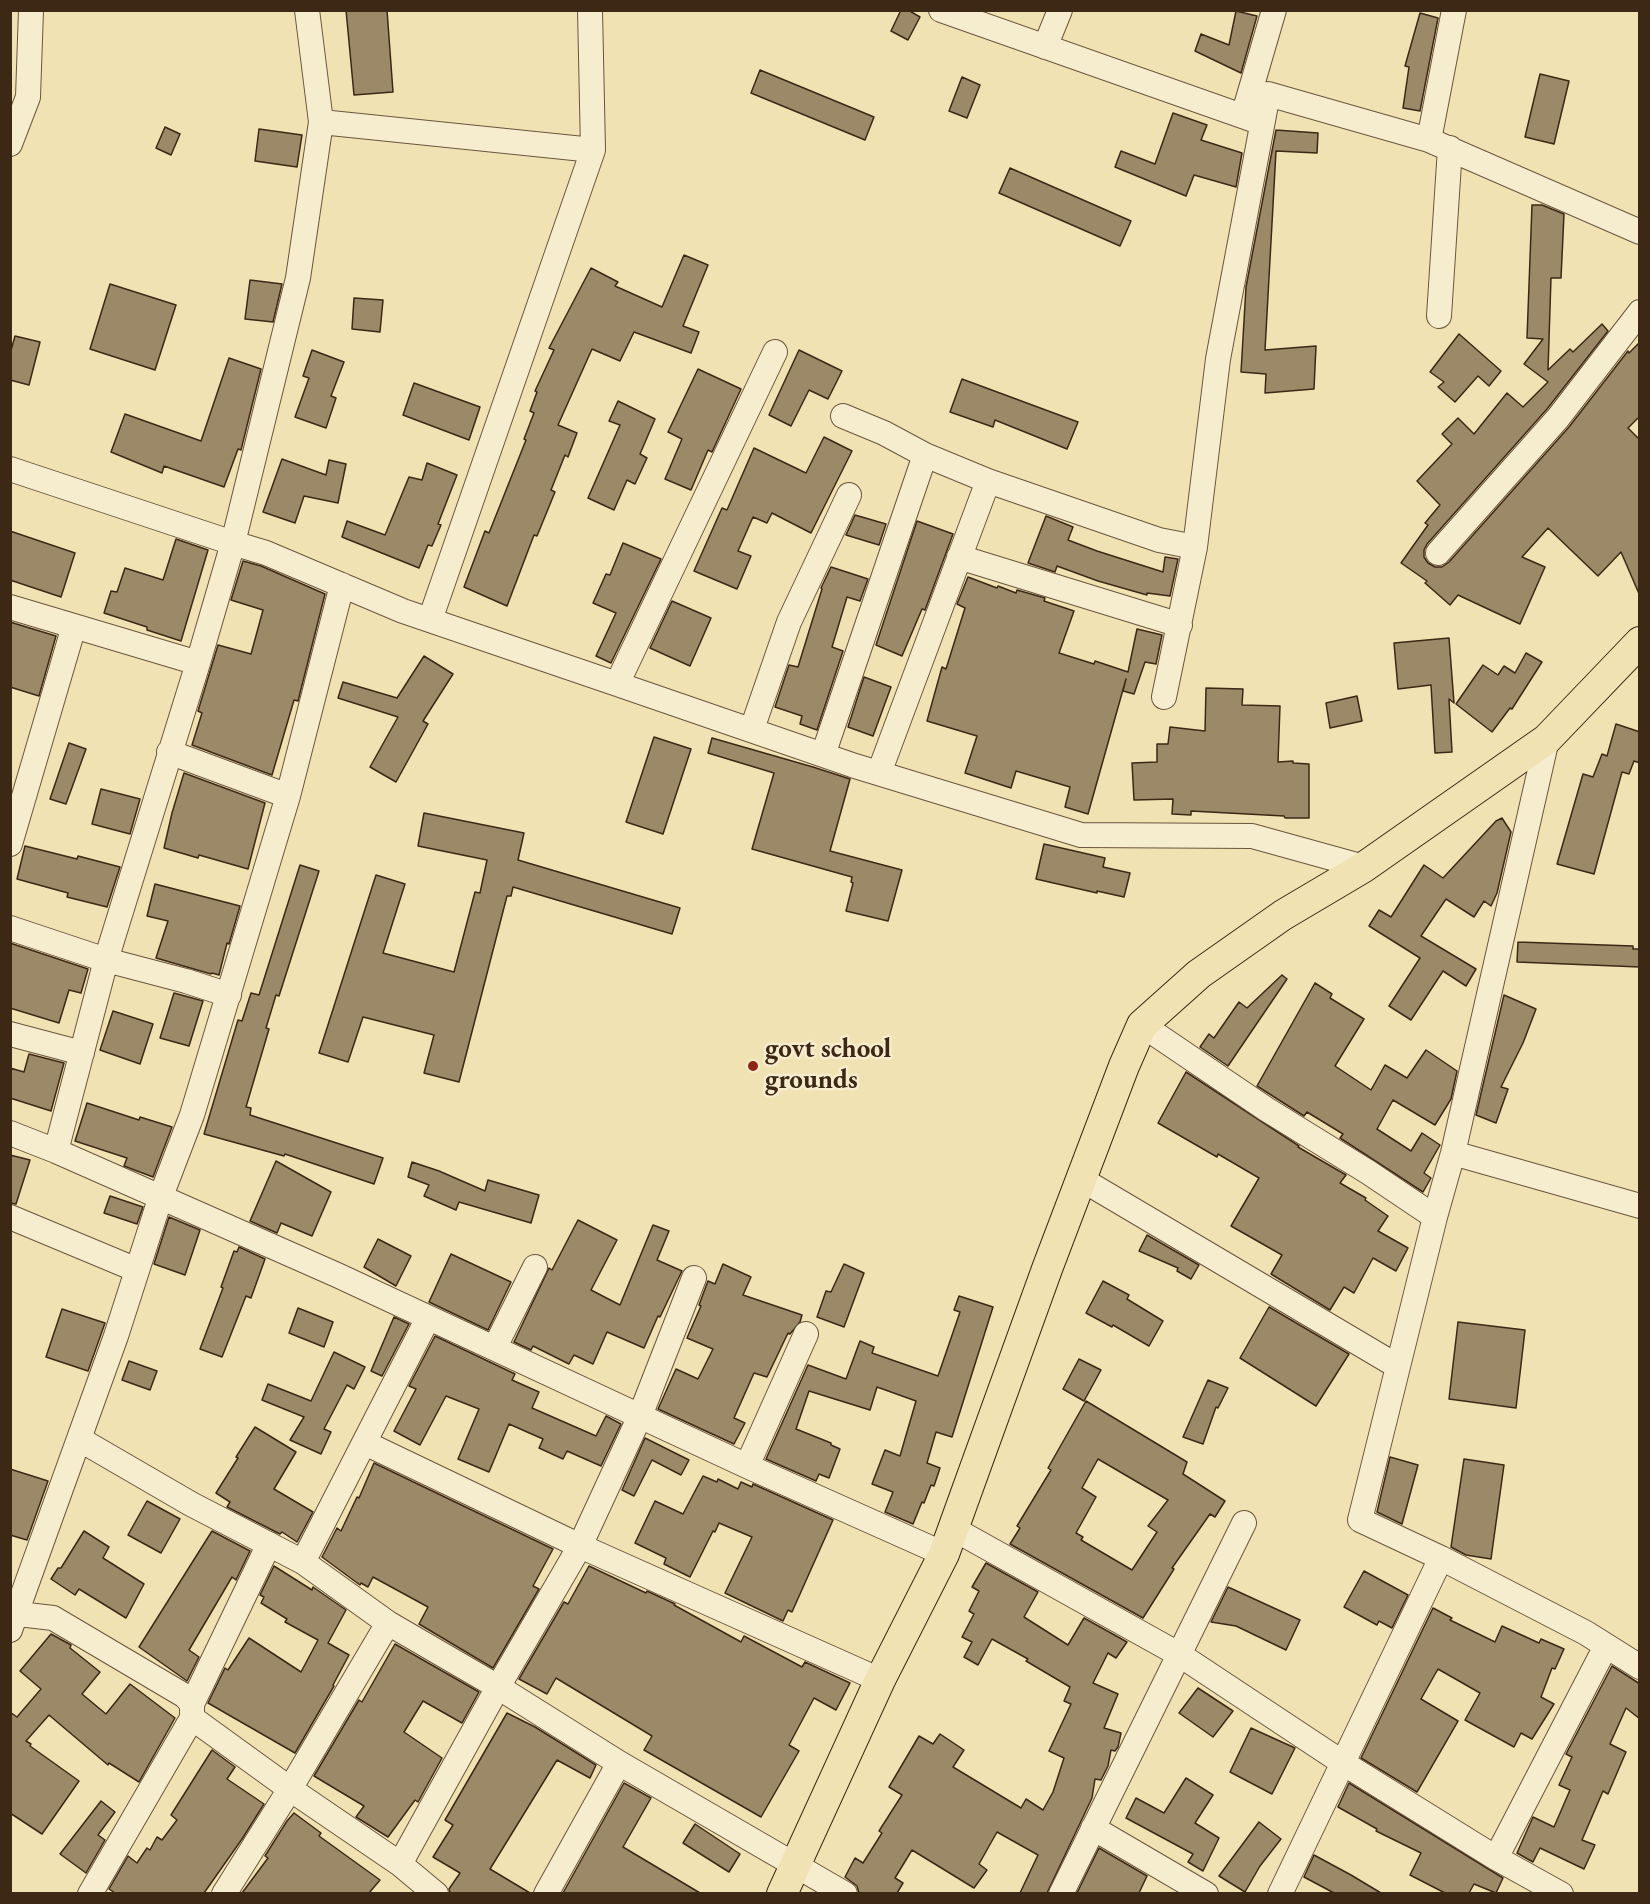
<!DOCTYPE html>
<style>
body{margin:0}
#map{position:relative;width:1650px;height:1904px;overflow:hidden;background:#f1e2b3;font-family:"EB Garamond",serif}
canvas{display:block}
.frame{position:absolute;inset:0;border:12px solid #3d2816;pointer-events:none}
</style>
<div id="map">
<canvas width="1650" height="1904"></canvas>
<div class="frame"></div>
</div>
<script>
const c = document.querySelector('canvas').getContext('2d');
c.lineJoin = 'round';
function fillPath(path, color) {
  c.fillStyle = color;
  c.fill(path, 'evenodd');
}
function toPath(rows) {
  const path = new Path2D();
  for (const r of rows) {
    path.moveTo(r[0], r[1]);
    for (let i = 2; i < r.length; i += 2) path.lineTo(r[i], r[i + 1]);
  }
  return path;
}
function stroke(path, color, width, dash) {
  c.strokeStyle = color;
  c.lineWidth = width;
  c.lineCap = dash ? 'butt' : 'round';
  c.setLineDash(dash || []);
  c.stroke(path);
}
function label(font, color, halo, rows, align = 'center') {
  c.font = font + ' "EB Garamond",serif';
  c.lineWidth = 5;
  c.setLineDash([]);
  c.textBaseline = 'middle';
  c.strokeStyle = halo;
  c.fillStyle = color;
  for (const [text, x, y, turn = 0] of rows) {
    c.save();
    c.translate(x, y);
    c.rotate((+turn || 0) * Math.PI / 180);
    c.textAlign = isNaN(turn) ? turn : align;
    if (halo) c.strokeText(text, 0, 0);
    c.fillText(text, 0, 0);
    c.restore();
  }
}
const building = toPath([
 [346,10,387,10,393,92,354,95,346,10],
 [901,10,908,10,920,17,908,40,891,31,901,10],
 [1236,11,1257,16,1241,73,1195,51,1201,34,1229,45,1236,11],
 [1420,13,1438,18,1420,111,1403,108,1409,67,1405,66,1420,13],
 [760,70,874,117,865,140,751,93,760,70],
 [1540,74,1569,81,1554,144,1525,137,1540,74],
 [962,77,980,85,967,118,949,111,962,77],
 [1173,113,1207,125,1201,140,1242,153,1236,187,1194,175,1186,196,1115,167,1121,151,1155,164,1173,113],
 [165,127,180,134,171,155,156,148,165,127],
 [259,129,302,135,297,167,255,161,259,129],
 [1276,130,1318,133,1317,153,1276,151,1265,350,1316,346,1314,389,1265,393,1266,374,1241,372,1246,287,1276,130],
 [1010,168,1131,221,1120,246,999,193,1010,168],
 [1532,205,1542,205,1564,214,1561,278,1551,278,1548,370,1570,349,1573,352,1602,324,1608,331,1547,409,1427,544,1424,550,1424,557,1428,563,1435,567,1442,567,1449,562,1569,427,1628,351,1629,353,1640,342,1640,416,1628,428,1640,440,1640,596,1621,552,1598,576,1548,528,1522,557,1545,567,1520,624,1458,595,1450,605,1425,583,1427,581,1401,563,1428,525,1425,523,1440,505,1417,481,1452,444,1442,434,1458,418,1474,434,1507,393,1523,407,1548,382,1524,364,1543,339,1527,338,1532,205],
 [684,255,708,265,683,326,699,332,691,353,634,332,620,361,592,349,558,425,577,433,568,457,565,455,551,490,555,492,537,536,534,535,507,606,464,587,485,531,489,533,526,440,524,439,534,413,530,411,537,392,535,391,554,350,549,348,591,268,618,282,615,286,662,307,684,255],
 [250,280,282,284,273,322,245,319,250,280],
 [110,284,176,305,155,370,90,349,110,284],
 [354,298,383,300,380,332,352,329,354,298],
 [1459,334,1501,371,1489,386,1478,376,1455,402,1438,387,1444,382,1430,372,1459,334],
 [15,336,40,342,29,385,10,380,10,354,15,336],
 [312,350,344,362,331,396,336,398,326,428,295,417,309,378,303,376,312,350],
 [799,350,842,371,828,399,809,390,791,426,769,415,799,350],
 [229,358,261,369,241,450,238,449,224,487,164,466,162,473,111,452,125,414,201,441,229,358],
 [698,369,741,389,712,452,708,450,691,490,665,479,682,439,668,432,698,369],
 [962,379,1078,422,1067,449,995,420,993,427,950,412,962,379],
 [414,383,480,407,469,440,403,415,414,383],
 [618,401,655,419,640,454,647,458,635,484,627,480,614,510,588,498,620,425,609,421,618,401],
 [824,437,852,451,811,533,772,513,767,523,753,517,738,551,751,556,737,589,694,571,722,508,727,510,754,448,806,473,824,437],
 [282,459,326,475,329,460,346,464,338,503,304,496,295,523,263,512,282,459],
 [427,463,457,475,438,524,441,525,432,546,428,545,419,568,342,537,347,521,385,535,409,477,422,480,427,463],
 [855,515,886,524,879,545,846,535,855,515],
 [1046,516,1073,527,1068,540,1097,551,1163,572,1165,557,1178,559,1170,596,1147,593,1147,595,1098,581,1057,566,1055,572,1028,563,1046,516],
 [917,521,953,534,925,610,922,609,902,656,876,645,917,521],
 [10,531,75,553,61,597,10,580,10,531],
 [176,539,208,550,181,641,147,630,147,627,104,613,111,591,117,592,125,568,163,580,176,539],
 [623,543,661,559,611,663,596,656,616,613,593,603,606,574,610,575,623,543],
 [243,561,261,566,325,594,298,701,294,700,272,775,192,745,202,713,198,711,218,645,251,654,263,610,231,600,243,561],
 [831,567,868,579,860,601,847,597,832,647,843,651,817,730,800,724,802,716,775,707,789,665,798,667,822,589,821,588,831,567],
 [968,577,997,588,998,586,1016,593,1017,590,1045,598,1044,601,1074,611,1059,653,1094,664,1095,661,1128,672,1137,629,1162,635,1156,664,1145,662,1134,694,1123,691,1126,679,1088,814,1065,807,1070,787,1016,771,1011,788,965,773,977,736,927,721,942,667,946,669,965,608,957,604,968,577],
 [672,601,711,618,690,666,650,648,672,601],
 [10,622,56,636,39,696,10,687,10,622],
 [1449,638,1454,703,1449,699,1452,752,1435,753,1431,685,1398,689,1394,643,1449,638],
 [1526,653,1542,662,1512,709,1510,708,1492,732,1456,704,1483,665,1498,675,1504,666,1515,673,1526,653],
 [424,656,453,674,423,721,428,724,396,782,370,767,398,717,338,698,343,682,397,698,424,656],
 [864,677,891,687,873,736,848,727,864,677],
 [1206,688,1243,689,1242,705,1280,706,1278,762,1293,761,1293,763,1309,764,1309,818,1285,818,1284,816,1191,811,1191,815,1172,814,1173,799,1134,800,1132,763,1157,762,1157,744,1168,744,1170,727,1205,731,1206,688],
 [1357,696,1362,721,1330,728,1326,703,1357,696],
 [1616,724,1640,732,1640,763,1634,761,1629,774,1622,772,1594,874,1557,864,1583,774,1593,777,1602,754,1607,756,1616,724],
 [654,737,691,749,663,834,626,822,654,737],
 [712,738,813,767,850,779,830,851,902,870,888,921,846,911,853,883,851,882,852,877,752,849,774,773,708,753,712,738],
 [69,743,86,749,66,804,50,799,69,743],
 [184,773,265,803,248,869,199,855,198,858,164,848,172,813,184,773],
 [101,789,140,799,130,834,92,824,101,789],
 [424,813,524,833,518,860,680,908,672,934,513,887,511,896,507,896,459,1082,424,1073,434,1035,363,1017,348,1062,319,1053,376,875,405,884,383,953,454,972,475,892,480,893,487,860,418,846,424,813],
 [1502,818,1511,832,1497,893,1491,906,1484,901,1474,917,1446,899,1421,936,1476,969,1466,986,1443,971,1411,1020,1389,1006,1420,958,1369,926,1379,910,1391,917,1424,865,1443,878,1496,821,1502,818],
 [1044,844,1105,858,1103,867,1130,873,1124,897,1097,891,1097,893,1036,879,1044,844],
 [25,846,77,859,78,856,120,867,107,907,67,897,68,893,17,879,25,846],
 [300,865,319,871,279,996,276,995,266,1028,269,1029,246,1107,251,1108,250,1115,383,1158,374,1184,285,1154,284,1156,204,1134,238,1020,242,1021,251,993,259,995,300,865],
 [155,884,240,906,229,944,227,943,219,975,212,973,211,974,156,958,168,921,147,916,155,884],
 [1518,942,1633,946,1633,949,1640,949,1640,967,1517,962,1518,942],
 [10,943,88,969,81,993,69,990,59,1023,10,1008,10,943],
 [1282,975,1287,979,1228,1066,1200,1047,1209,1034,1214,1038,1239,1002,1247,1008,1282,975],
 [1315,983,1332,994,1330,998,1364,1019,1335,1066,1371,1090,1385,1065,1407,1078,1426,1050,1457,1071,1451,1099,1435,1125,1393,1100,1377,1129,1411,1151,1422,1133,1440,1145,1424,1173,1431,1178,1423,1192,1340,1138,1343,1134,1307,1112,1304,1116,1257,1086,1315,983],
 [174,993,203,1001,189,1046,160,1038,174,993],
 [1504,995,1536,1009,1523,1043,1501,1087,1508,1089,1496,1123,1476,1115,1504,995],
 [113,1011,153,1024,140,1064,100,1050,113,1011],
 [29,1054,64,1063,51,1111,10,1098,10,1068,24,1072,29,1054],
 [1186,1072,1299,1146,1298,1147,1346,1175,1340,1183,1366,1198,1365,1200,1388,1216,1378,1231,1408,1248,1396,1271,1373,1258,1354,1293,1344,1287,1330,1310,1271,1274,1282,1255,1231,1226,1259,1178,1218,1154,1217,1157,1158,1123,1186,1072],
 [87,1103,139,1120,140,1117,172,1127,153,1177,124,1166,127,1158,75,1141,87,1103],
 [10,1155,30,1160,16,1204,10,1203,10,1155],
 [276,1161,331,1192,312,1236,281,1223,277,1233,250,1221,276,1161],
 [412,1162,439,1171,485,1191,488,1180,539,1195,531,1223,459,1202,456,1210,424,1196,429,1185,408,1177,412,1162],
 [110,1196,143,1207,137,1224,104,1213,110,1196],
 [169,1217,200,1230,185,1275,154,1264,169,1217],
 [578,1220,617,1240,591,1290,620,1305,653,1225,669,1231,657,1260,682,1271,660,1317,658,1316,644,1348,607,1332,593,1364,574,1355,569,1364,533,1346,531,1350,514,1342,549,1268,552,1270,578,1220],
 [1147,1235,1199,1265,1191,1279,1177,1271,1178,1268,1139,1251,1147,1235],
 [378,1239,411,1256,396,1286,364,1267,378,1239],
 [239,1247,265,1259,251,1298,246,1296,222,1357,200,1349,223,1288,221,1287,234,1251,237,1252,239,1247],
 [451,1254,511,1282,488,1330,429,1302,451,1254],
 [723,1264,751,1277,743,1295,802,1315,800,1322,790,1334,788,1333,767,1377,754,1373,734,1418,745,1423,734,1444,658,1409,676,1369,698,1379,713,1349,687,1338,701,1306,699,1305,708,1281,715,1284,723,1264],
 [844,1264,864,1273,844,1327,817,1317,826,1291,831,1292,844,1264],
 [1103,1281,1129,1295,1127,1299,1163,1321,1149,1346,1113,1325,1112,1327,1086,1313,1103,1281],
 [959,1296,993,1307,952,1437,936,1432,927,1463,940,1468,934,1486,931,1485,924,1503,922,1502,913,1524,885,1512,893,1492,872,1484,885,1450,900,1456,916,1401,877,1387,870,1410,809,1391,796,1429,831,1443,831,1445,840,1449,829,1478,819,1474,816,1481,766,1459,808,1365,846,1379,860,1341,874,1347,872,1353,938,1376,960,1312,954,1310,959,1296],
 [1269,1307,1349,1354,1316,1406,1240,1358,1269,1307],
 [298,1308,333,1322,324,1347,289,1333,298,1308],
 [62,1309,105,1323,88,1371,46,1357,62,1309],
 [394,1317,409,1324,382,1376,371,1371,394,1317],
 [1458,1322,1525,1330,1516,1408,1449,1399,1458,1322],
 [435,1336,515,1374,512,1380,539,1392,532,1408,596,1436,606,1416,621,1424,601,1466,567,1451,563,1459,539,1448,543,1439,509,1424,489,1472,458,1459,479,1409,446,1396,420,1445,394,1431,416,1389,409,1386,435,1336],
 [334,1352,365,1367,354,1389,347,1385,324,1429,331,1432,321,1454,290,1440,304,1417,262,1400,268,1384,311,1401,334,1352],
 [1079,1359,1101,1370,1084,1401,1063,1389,1079,1359],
 [129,1361,157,1371,150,1390,122,1380,129,1361],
 [1208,1380,1228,1388,1218,1408,1216,1407,1203,1444,1183,1437,1208,1380],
 [1086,1401,1187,1462,1183,1474,1225,1501,1215,1517,1210,1514,1172,1568,1174,1569,1143,1618,1010,1544,1020,1528,1017,1526,1051,1470,1048,1468,1086,1401],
 [1098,1459,1168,1500,1148,1526,1157,1532,1132,1570,1081,1540,1083,1537,1076,1533,1096,1497,1082,1488,1098,1459],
 [255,1427,296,1452,274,1489,313,1512,297,1542,282,1532,280,1534,227,1507,230,1502,216,1493,238,1458,236,1457,255,1427],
 [645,1438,689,1460,681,1475,652,1460,634,1496,622,1490,645,1438],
 [1390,1457,1418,1465,1402,1524,1377,1512,1390,1457],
 [1464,1459,1504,1465,1491,1559,1466,1555,1451,1547,1464,1459],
 [374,1463,553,1549,533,1586,539,1589,493,1668,419,1624,428,1607,373,1577,368,1587,361,1583,360,1585,322,1557,337,1528,341,1531,357,1497,359,1498,374,1463],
 [10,1469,48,1481,27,1540,10,1535,10,1469],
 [703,1476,717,1482,718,1479,738,1489,741,1482,752,1487,753,1484,833,1520,792,1612,788,1610,783,1621,725,1593,752,1537,719,1523,715,1532,713,1531,690,1577,664,1564,666,1558,635,1543,655,1501,683,1514,703,1476],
 [147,1501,180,1519,161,1553,128,1535,147,1501],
 [84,1531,109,1547,103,1558,144,1584,126,1618,79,1589,75,1595,51,1579,58,1568,61,1568,84,1531],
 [212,1531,250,1551,236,1580,232,1577,189,1650,199,1657,187,1681,139,1647,212,1531],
 [986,1563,1038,1592,1024,1617,1068,1645,1084,1618,1127,1642,1116,1658,1108,1653,1093,1683,1118,1694,1104,1728,1121,1733,1118,1747,1115,1751,1111,1750,1108,1766,1101,1780,1095,1779,1092,1798,1047,1893,1020,1893,1038,1855,997,1832,979,1864,987,1870,974,1888,912,1850,895,1878,903,1883,897,1893,859,1893,857,1886,845,1877,855,1858,863,1863,882,1833,879,1831,902,1795,889,1787,919,1736,933,1744,940,1734,964,1750,953,1767,1021,1808,1026,1799,1043,1810,1053,1792,1064,1758,1049,1751,1071,1704,1064,1701,1070,1687,1026,1661,1028,1659,992,1639,978,1665,964,1657,972,1642,962,1637,974,1614,969,1611,979,1591,972,1587,986,1563],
 [274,1566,312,1590,313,1587,346,1610,328,1643,349,1655,333,1685,334,1686,295,1753,208,1703,225,1668,228,1670,249,1638,301,1672,318,1640,285,1622,287,1619,261,1603,264,1597,260,1595,274,1566],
 [589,1566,646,1593,647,1591,675,1604,674,1605,741,1642,744,1636,802,1667,805,1662,850,1683,836,1710,814,1698,789,1745,799,1751,761,1817,644,1750,652,1736,556,1678,547,1694,519,1679,564,1602,568,1604,589,1566],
 [1364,1571,1408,1595,1392,1628,1379,1621,1377,1625,1344,1607,1364,1571],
 [1228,1587,1300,1620,1286,1650,1236,1626,1211,1622,1228,1587],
 [1433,1608,1452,1618,1450,1620,1495,1642,1502,1626,1539,1643,1541,1639,1564,1649,1555,1669,1552,1668,1541,1697,1554,1704,1532,1739,1521,1733,1514,1747,1465,1720,1480,1693,1438,1669,1421,1699,1458,1721,1417,1792,1361,1758,1433,1608],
 [51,1634,71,1645,70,1648,100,1672,82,1694,106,1714,130,1684,175,1718,139,1782,109,1763,108,1765,49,1715,26,1741,31,1744,30,1746,79,1781,42,1834,10,1813,10,1712,17,1717,41,1689,20,1671,51,1634],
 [395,1644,479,1692,462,1723,423,1701,404,1732,442,1758,418,1802,415,1800,388,1837,356,1817,364,1806,314,1776,359,1700,362,1702,395,1644],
 [1612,1666,1640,1684,1640,1719,1626,1708,1610,1744,1626,1752,1608,1794,1603,1791,1582,1840,1595,1845,1584,1869,1540,1848,1533,1862,1517,1853,1533,1817,1554,1827,1570,1790,1559,1785,1572,1757,1566,1754,1612,1666],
 [1198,1688,1233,1711,1213,1737,1179,1713,1198,1688],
 [507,1713,535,1727,596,1765,590,1778,557,1760,490,1869,530,1893,450,1893,449,1889,460,1873,433,1857,453,1825,445,1820,507,1713],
 [1251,1728,1295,1748,1272,1794,1230,1772,1251,1728],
 [212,1750,235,1767,227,1779,264,1804,242,1839,204,1893,115,1893,109,1889,128,1856,137,1863,147,1848,150,1850,157,1837,162,1840,177,1820,171,1815,212,1750],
 [1186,1778,1213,1795,1195,1823,1219,1838,1203,1871,1188,1862,1193,1854,1126,1818,1136,1798,1164,1813,1186,1778],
 [624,1783,651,1798,623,1847,700,1893,563,1893,624,1783],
 [1349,1783,1503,1878,1496,1893,1474,1884,1469,1893,1445,1893,1410,1875,1421,1853,1376,1831,1377,1829,1338,1807,1349,1783],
 [101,1801,115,1812,98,1835,105,1840,86,1873,60,1854,101,1801],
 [294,1813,321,1833,319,1836,380,1880,369,1893,242,1893,268,1858,265,1856,287,1821,294,1813],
 [1259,1822,1281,1839,1260,1866,1245,1892,1219,1876,1259,1822],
 [695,1824,740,1854,729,1872,683,1843,695,1824],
 [1099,1848,1147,1876,1139,1893,1077,1893,1099,1848],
 [1314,1855,1351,1875,1381,1893,1334,1893,1304,1877,1314,1855]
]);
fillPath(building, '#9b8968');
stroke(building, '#3d2816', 1.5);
const minor = toPath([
 [941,10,1262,123],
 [1045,47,1060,10],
 [1243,116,1274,10],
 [321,122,593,150],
 [1429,140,1454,10],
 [10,144,28,97,31,10],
 [1439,316,1450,148],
 [843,416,884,433,925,455,988,481,1159,540,1195,547],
 [10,469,233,543,266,553,403,611,617,684,855,766,1081,835,1252,836,1364,867],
 [1438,553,1558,418,1640,312],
 [959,557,1180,625],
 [10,607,198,663],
 [430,620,593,150,590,10],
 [617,684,775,352],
 [1164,697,1195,547,1218,359,1268,94,1429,140,1640,232],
 [752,729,789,622,849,495],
 [169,752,288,796],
 [823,755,925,455],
 [879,773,988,481],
 [10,844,74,626],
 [10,928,106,960,186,981,229,995],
 [1142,1025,1266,1109,1368,1172,1435,1217],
 [10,1034,82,1053],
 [10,1133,56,1151,337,1275,747,1466,944,1554],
 [56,1151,106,960,198,663,233,543,298,278,321,122,307,10],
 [1453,1153,1640,1206],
 [1081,1179,1397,1366],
 [10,1217,137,1270],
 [495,1347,535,1267],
 [79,1439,191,1504,303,1562,388,1623,498,1687,619,1763,845,1894],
 [365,1443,580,1546,880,1680],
 [747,1466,806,1334],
 [952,1528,1180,1655,1343,1763,1496,1858,1561,1894],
 [269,1544,192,1704,192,1718,290,1789,400,1864,436,1894],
 [1441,1558,1586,1633,1640,1667],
 [303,1562,428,1318],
 [10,1613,53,1618,185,1696,192,1704],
 [10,1630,116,1336,161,1196,192,1115,288,796,342,585],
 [1093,1828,1206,1894],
 [1496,1858,1606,1646],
 [400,1864,498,1687,580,1546,640,1416,694,1278],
 [90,1894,192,1718],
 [224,1894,290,1789,388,1623],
 [546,1894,619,1763],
 [1061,1894,1244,1523],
 [1280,1894,1441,1558,1360,1520,1435,1217,1453,1153,1547,739]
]);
const major = toPath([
 [782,1894,880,1680,944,1554,1047,1269,1124,1066,1142,1025,1199,974,1283,915,1364,867,1547,739,1640,642]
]);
stroke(minor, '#6a563d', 26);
stroke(major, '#3d2816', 32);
stroke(minor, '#f6ecce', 24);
stroke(major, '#f1e2b3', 30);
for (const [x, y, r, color] of [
 [753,1066,6,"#8f2418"]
]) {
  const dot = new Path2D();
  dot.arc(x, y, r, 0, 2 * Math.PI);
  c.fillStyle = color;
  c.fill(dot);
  stroke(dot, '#f6ecce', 2);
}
label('bold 27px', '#3d2816', '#f6ecce', [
 ["govt school",765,1050],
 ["grounds",765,1081]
], 'left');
</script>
